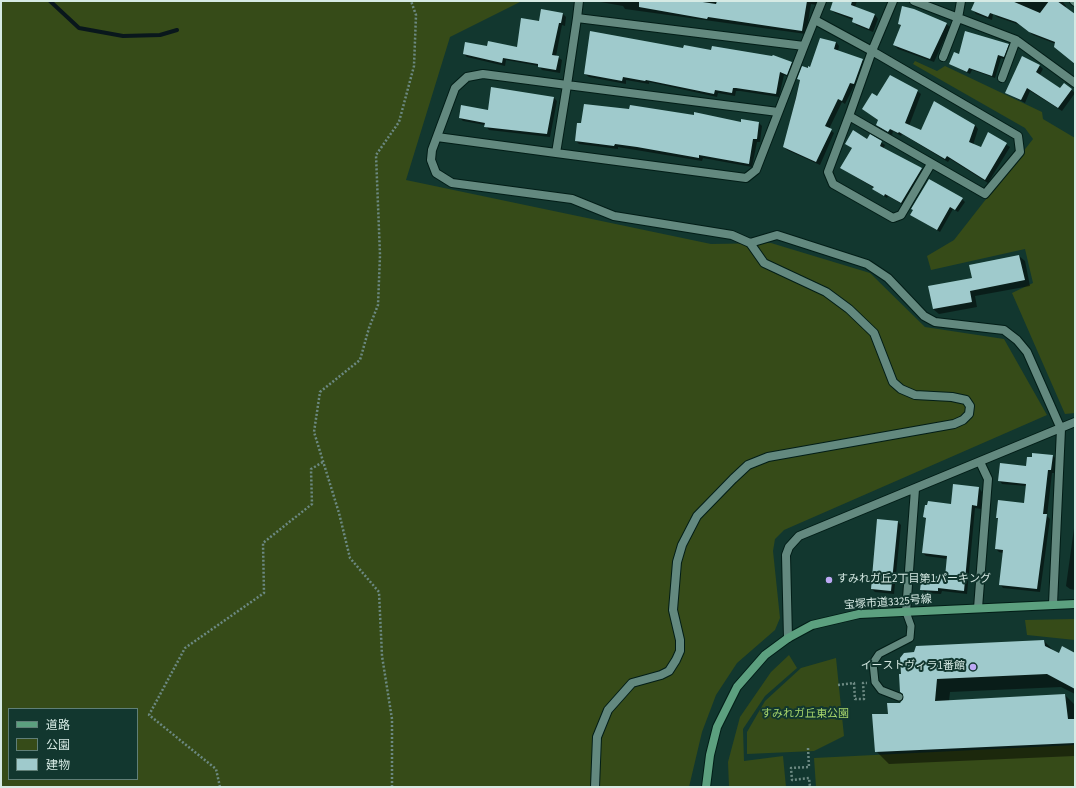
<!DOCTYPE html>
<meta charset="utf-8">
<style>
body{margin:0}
#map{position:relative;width:1076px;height:788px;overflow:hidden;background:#12372f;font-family:"Source Sans 3","Noto Sans JP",sans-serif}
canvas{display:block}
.frame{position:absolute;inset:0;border:2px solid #d6eae4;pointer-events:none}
.legend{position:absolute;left:8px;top:708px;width:130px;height:72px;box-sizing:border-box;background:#12372f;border:1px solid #607f77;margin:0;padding:5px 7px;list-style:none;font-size:12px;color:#d6eae4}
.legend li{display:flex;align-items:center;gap:8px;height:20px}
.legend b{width:20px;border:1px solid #607f77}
</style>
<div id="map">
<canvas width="1076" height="788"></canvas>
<div class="frame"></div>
<ul class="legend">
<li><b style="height:5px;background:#5ca07f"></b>道路</li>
<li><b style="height:11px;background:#364b18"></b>公園</li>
<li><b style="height:11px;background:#9fcacc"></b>建物</li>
</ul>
</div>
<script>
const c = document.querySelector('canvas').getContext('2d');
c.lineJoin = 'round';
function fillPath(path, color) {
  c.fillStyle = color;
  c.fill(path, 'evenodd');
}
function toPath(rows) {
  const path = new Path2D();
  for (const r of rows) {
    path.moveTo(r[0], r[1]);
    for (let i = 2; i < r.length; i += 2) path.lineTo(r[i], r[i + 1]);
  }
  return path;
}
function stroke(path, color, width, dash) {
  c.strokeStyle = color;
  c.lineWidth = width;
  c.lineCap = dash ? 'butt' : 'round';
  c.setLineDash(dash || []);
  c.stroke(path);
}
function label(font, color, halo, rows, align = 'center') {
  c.font = font + ' "Source Sans 3","Noto Sans JP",sans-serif';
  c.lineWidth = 4;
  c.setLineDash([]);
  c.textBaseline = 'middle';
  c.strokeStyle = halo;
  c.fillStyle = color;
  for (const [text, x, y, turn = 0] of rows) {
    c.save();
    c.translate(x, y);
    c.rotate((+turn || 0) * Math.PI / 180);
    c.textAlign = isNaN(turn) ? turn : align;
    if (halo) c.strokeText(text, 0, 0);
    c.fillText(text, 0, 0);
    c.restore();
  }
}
fillPath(toPath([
 [1,1,522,1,450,37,406,180,711,244,771,243,870,273,925,327,1004,339,1047,415,784,530,775,539,773,551,780,618,775,630,737,663,716,695,702,732,689,787,1,787],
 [9,709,137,709,137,779,9,779],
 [915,61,937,71,945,66,1042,112,1043,119,1075,138,1075,413,1065,414,1012,293,1033,283,1025,249,931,270,927,256,954,240,1033,139,1025,128,913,64],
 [1075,619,1075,640,1027,635,1025,620],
 [789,655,797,668,765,696,743,729,744,761,783,756,786,787,729,787,728,762,740,717,771,672],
 [836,658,844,736,814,751,747,754,747,732,765,701,801,668],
 [1075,745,1075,787,816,787,814,758]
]), '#364b18');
fillPath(toPath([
 [595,1,817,1,816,5,811,4,806,34,625,9,623,6],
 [834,1,857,1,855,7,875,15,878,19,873,32,856,25,853,20,835,13,831,10],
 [976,1,995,1,992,20,976,14,973,10],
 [1004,1,1063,2,1066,6,1065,8,1075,15,1075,63,1056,44,1033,35,1020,25,997,17,994,14],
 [563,14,566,17,565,26,562,25,556,56,562,60,560,73,542,70,539,66,506,60,505,66,467,57,464,54,488,47,517,48,540,22],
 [899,24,946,24,950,27,934,62,898,49,894,45,901,26],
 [836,42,839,46,838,51,862,60,866,63,858,87,854,86,845,104,842,102,829,129,834,133,820,165,787,150,784,147,800,80,798,78],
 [1008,45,1011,48,1007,60,1001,58,995,78,972,70,970,74,950,64,960,55],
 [684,49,791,63,795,66,790,78,784,75,779,97,740,91,736,91,735,96,718,93,717,97,649,82,649,84,626,80,626,84,589,77,585,74],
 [1039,65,1043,69,1039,76,1060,89,1064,84,1075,93,1062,111,1030,91,1025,103,1006,93],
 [492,88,554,98,557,101,550,137,489,130,485,125,463,121,460,118,489,112],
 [917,91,921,94,909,126,922,131,975,125,978,129,973,145,981,148,988,133,1010,147,988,183,950,159,948,162,902,134,901,136,893,131,892,135,880,128,877,125,879,121,863,109,878,97],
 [742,120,759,123,762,126,760,142,757,142,752,167,703,158,702,161,618,147,618,149,579,144,576,141,742,123],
 [870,136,885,145,883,149,925,172,905,206,888,196,887,198,877,192,874,188,841,168,853,149,847,144,868,140],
 [962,199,965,202,958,212,953,209,940,232,911,215],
 [1019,256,1025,261,1030,286,975,296,977,307,939,314,933,309,973,278],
 [1053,456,1056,459,1055,473,1052,473,1047,516,1050,519,1040,592,1003,588,1000,584,1003,553,999,552,996,549,999,520,997,518,1025,505,1027,486,1002,484,999,480],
 [979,488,982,492,981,509,975,508,967,594,942,591,941,594,925,593,922,589,946,578,948,559,926,556,923,553,926,519,924,517,952,505],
 [1075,521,1075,590,1070,589,1066,586],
 [898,522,901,525,894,594,875,592,872,589],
 [1044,641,1057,654,1075,654,1075,694,1061,687,950,692,949,701,1065,695,1075,705,1075,756,889,764,876,751,889,715,904,700,904,695,901,691,901,658]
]), '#0007');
stroke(toPath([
 [50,1,79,28,123,36,160,35,177,30]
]), '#09171c', 4);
fillPath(toPath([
 [639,1,696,1,716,4,717,1,807,1,802,31,708,17,707,19,639,7],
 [833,1,852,1,851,5,875,14,869,29,852,22,853,18,830,10],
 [975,1,1012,1,1040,13,1049,1,1057,1,1075,14,1075,64,1054,47,1055,42,1029,32,1016,22,990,13,988,17,971,10],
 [902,6,914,9,947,23,930,59,893,45,901,25,898,24],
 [541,9,563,13,561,23,559,23,552,55,559,56,556,70,538,67,538,64,503,58,502,63,463,54,465,42,487,46,488,41,517,47,521,18,539,21],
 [590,31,683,48,684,45,711,50,712,46,772,56,773,55,792,62,787,75,780,72,776,94,736,88,733,88,732,93,715,90,714,94,646,80,645,81,623,77,622,81,584,74],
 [965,31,1009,44,1004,57,998,55,992,76,969,68,967,72,949,64,954,52,959,54],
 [820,38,836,42,834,49,863,59,854,84,850,83,842,101,838,99,825,126,832,129,816,162,783,147,796,98,800,80,797,79,802,66,808,68,808,66,810,67],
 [1022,56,1040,65,1036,72,1060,88,1064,83,1072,89,1058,108,1027,88,1021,100,1005,93],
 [890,75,918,90,905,123,921,130,934,101,975,125,969,142,981,147,988,132,1007,143,985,180,947,156,945,159,899,132,898,133,890,129,888,132,876,125,878,120,862,109,872,93,877,96],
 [491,87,554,97,547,134,484,127,485,123,459,118,461,105,488,110],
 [584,104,629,109,630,105,694,115,694,112,741,122,741,119,759,122,757,139,753,139,749,164,699,155,699,158,637,147,615,144,614,146,575,141,577,123,581,123],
 [853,130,867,139,870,134,882,141,880,146,922,168,901,203,885,194,884,196,872,189,874,187,840,168,852,148,845,144],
 [929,179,963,198,955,210,950,207,937,230,910,215,913,210,911,209],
 [1019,255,1025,280,970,291,972,302,933,309,928,286,972,278,969,265],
 [1032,453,1053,455,1051,470,1048,470,1043,514,1047,514,1037,589,999,585,1003,550,995,549,998,518,996,518,998,500,1024,503,1026,484,998,481,1000,463,1026,466,1027,457,1032,457],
 [953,484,979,487,977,506,972,505,964,591,938,588,938,591,920,590,922,575,945,577,947,556,922,553,926,518,923,517,925,505,927,505,928,501,951,504],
 [877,519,898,521,891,591,871,589],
 [1044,640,1045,646,1059,653,1062,646,1075,653,1075,689,1047,674,937,679,935,701,1065,694,1068,719,1075,719,1075,743,875,752,872,714,888,714,887,703,900,703,903,699,903,694,900,692,899,674,901,674,900,658,904,653,914,652,916,646]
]), '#9fcacc');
const lane = toPath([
 [899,697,881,690,875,682,873,663,879,654,910,638,911,626,906,612]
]);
const street = toPath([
 [579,1,577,18,804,46,822,1],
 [914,1,1016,40,1075,83],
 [1074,1,1075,2],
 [577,18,567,85,483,74,467,77,455,88,432,150,431,160,436,173,452,183,572,199,614,216,732,235,750,243,764,263,826,292,849,309,874,333,893,382,901,389,915,395,952,397,966,400,970,406,969,414,963,420,954,424,768,457,748,465,733,479,697,516,682,545,677,562,673,610,680,640,680,651,676,660,669,671,661,675,632,683,608,710,597,737,595,787],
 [815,20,872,51,1018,136,1020,152,985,194,849,116,872,51,893,1],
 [943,57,958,18,961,1],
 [1002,78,1016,40],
 [849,116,828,172,833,184,893,218,901,215,931,164],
 [437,137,556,153,567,85,778,112],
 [556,153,746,178,756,170,804,46],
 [750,243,777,235,867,264,888,278,924,316,935,322,1004,330,1017,340,1027,352,1061,429,1053,604],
 [978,608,988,479,980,462],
 [906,612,915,489],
 [788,638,786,555,789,547,799,536,1075,422]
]);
const secondary = toPath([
 [706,787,710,755,717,727,737,687,765,655,788,638,812,625,859,614,1075,604]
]);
stroke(lane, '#021d17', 9);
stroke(street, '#021d17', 10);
stroke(secondary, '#021d17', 10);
stroke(toPath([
 [838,685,854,683,855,699,864,699,863,683,867,683],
 [808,748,809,767,791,768,792,780,809,778,810,787],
 [220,787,216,769,149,715,185,648,264,593,263,543,312,504,311,469,323,462],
 [392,787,392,719,382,656,379,592,350,558,339,513,314,432,320,392,360,360,369,328,378,305,380,255,376,155,399,122,414,66,416,15,411,1]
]), '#6c8982', 2.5, [2, 2]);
stroke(lane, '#63897f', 7);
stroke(street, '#63897f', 8);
stroke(secondary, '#5ca07f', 8);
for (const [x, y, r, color] of [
 [829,580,4,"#bda9f5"],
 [973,667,4,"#bda9f5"]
]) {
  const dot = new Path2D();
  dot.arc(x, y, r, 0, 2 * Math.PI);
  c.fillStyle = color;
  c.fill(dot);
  stroke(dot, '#12372f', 1.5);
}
label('11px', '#d6eae4', '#12372f', [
 ["すみれガ丘2丁目第1パーキング",837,580],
 ["イーストヴィラ1番館",965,667,"right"]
], 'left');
label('11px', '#d6eae4', '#12372f', [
 ["宝塚市道3325号線",888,603,-4]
]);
label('11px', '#a6d46b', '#12372f', [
 ["すみれガ丘東公園",805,715]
]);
</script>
